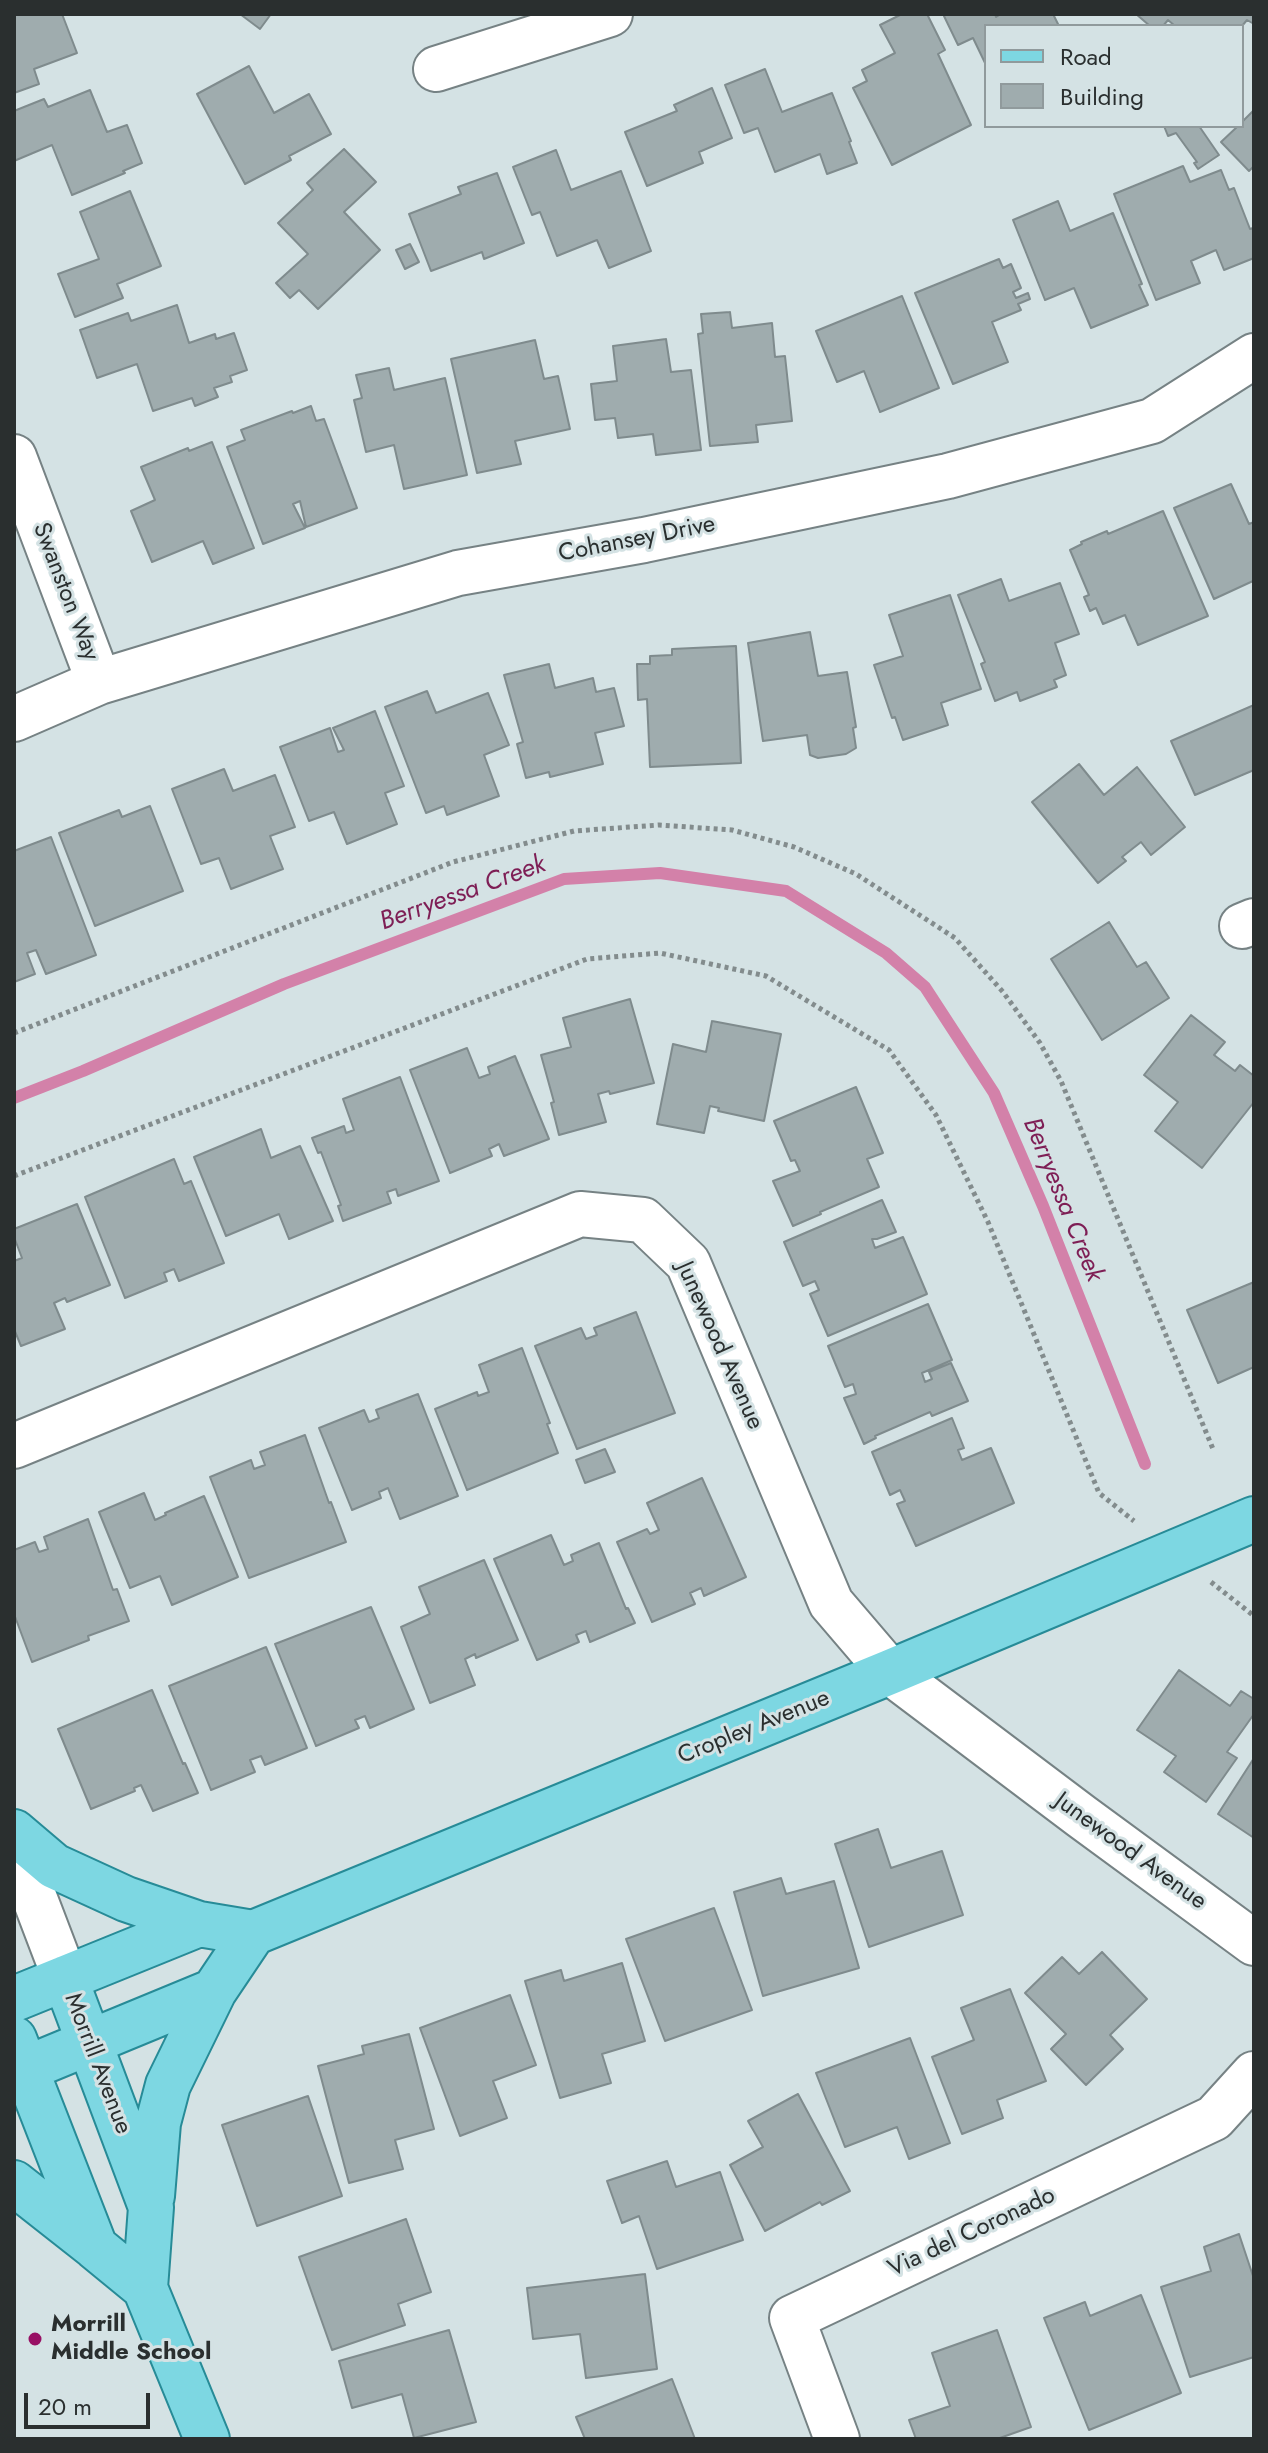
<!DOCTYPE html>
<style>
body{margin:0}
#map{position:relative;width:1268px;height:2453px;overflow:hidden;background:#d4e2e4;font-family:Jost,sans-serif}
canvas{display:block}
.frame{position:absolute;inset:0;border:16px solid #2a2f2f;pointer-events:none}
.legend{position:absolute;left:984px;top:24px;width:260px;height:104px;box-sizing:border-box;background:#d4e2e4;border:2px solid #909a9c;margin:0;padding:10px 14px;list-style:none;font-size:24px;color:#2a2f2f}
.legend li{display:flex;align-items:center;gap:16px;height:40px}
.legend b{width:40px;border:2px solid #909a9c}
.scale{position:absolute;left:24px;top:2393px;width:126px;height:36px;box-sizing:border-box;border:4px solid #2a2f2f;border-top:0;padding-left:10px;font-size:24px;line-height:28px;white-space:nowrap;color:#2a2f2f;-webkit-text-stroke:6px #d4e2e4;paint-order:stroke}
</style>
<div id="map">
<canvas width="1268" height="2453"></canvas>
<div class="frame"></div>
<ul class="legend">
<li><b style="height:10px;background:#7dd7e2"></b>Road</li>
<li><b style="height:22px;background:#9facae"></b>Building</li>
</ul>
<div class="scale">20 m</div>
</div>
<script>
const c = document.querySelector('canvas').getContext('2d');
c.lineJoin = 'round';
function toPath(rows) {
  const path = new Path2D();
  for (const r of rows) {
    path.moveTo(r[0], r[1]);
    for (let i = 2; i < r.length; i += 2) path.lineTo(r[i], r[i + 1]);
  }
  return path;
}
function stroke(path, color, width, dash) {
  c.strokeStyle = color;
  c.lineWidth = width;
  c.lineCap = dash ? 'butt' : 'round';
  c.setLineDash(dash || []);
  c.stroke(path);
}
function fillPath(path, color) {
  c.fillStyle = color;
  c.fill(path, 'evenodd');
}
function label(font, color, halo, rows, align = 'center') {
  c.font = font + ' Jost,sans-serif';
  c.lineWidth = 6;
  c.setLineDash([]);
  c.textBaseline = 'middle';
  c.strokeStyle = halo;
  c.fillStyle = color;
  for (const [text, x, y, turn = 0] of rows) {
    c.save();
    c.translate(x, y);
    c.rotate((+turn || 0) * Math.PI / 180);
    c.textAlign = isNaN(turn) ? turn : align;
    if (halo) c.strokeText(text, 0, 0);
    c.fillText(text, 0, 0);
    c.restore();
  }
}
stroke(toPath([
 [14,1098,83,1071,284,984,564,879,660,873,786,891,886,953,925,987,994,1093,1043,1206,1145,1464]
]), '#d381a9', 12);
const building = toPath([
 [14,14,62,14,77,53,34,69,39,84,14,93,14,14],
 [240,14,271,14,260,29,240,14],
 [902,14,927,14,945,50,938,54,971,125,892,165,853,88,867,81,862,70,895,53,880,25,902,14],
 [943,14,995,14,996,17,1001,14,1053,14,1059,26,986,26,986,65,973,38,958,45,943,14],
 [1136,14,1254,14,1254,24,1247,20,1242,26,1175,26,1168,20,1163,26,1150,26,1136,14],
 [249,66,274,113,309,94,331,134,289,156,291,160,245,184,197,94,249,66],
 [765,69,782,112,832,93,851,141,849,142,857,163,827,174,820,154,775,172,758,128,744,133,725,85,765,69],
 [712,88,732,138,699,152,703,163,647,186,625,132,677,111,674,105,712,88],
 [90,90,107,132,127,125,142,163,123,171,125,173,72,195,52,145,14,161,14,111,44,99,48,107,90,90],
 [1254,110,1254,166,1249,171,1221,142,1238,126,1242,126,1242,122,1254,110],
 [1164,126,1199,126,1219,155,1198,169,1194,163,1197,162,1176,133,1168,136,1164,126],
 [344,149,376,182,344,212,380,250,318,309,299,290,290,298,276,283,308,254,278,223,313,190,307,183,344,149],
 [556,150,571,190,621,171,651,251,609,268,597,240,557,256,540,212,532,215,513,167,556,150],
 [1183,166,1190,182,1221,170,1229,190,1234,188,1250,229,1253,228,1254,231,1254,258,1224,270,1216,250,1191,261,1200,283,1156,300,1114,194,1183,166],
 [497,173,524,243,484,259,482,252,431,271,409,214,461,194,458,187,497,173],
 [130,191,161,266,117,284,123,298,75,317,58,274,99,259,80,212,130,191],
 [1058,201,1070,231,1113,213,1142,284,1139,285,1148,305,1091,328,1074,288,1045,300,1013,220,1058,201],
 [410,244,419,262,405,269,396,250,410,244],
 [999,259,1003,268,1011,264,1021,288,1013,292,1016,298,1028,293,1030,299,1018,304,1021,310,992,322,1008,362,953,384,915,293,999,259],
 [902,296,939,388,880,412,864,371,837,382,816,331,902,296],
 [177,305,189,343,215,334,216,339,234,333,247,370,230,376,232,382,214,388,218,397,195,406,192,398,153,411,137,364,97,378,80,330,128,313,131,321,177,305],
 [730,312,732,328,772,323,775,357,785,356,792,421,756,425,758,442,710,446,698,334,703,333,701,314,730,312],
 [666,339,671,372,691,370,701,450,656,455,653,434,618,438,615,418,595,420,591,384,617,381,613,346,666,339],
 [535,340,544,379,558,376,570,429,515,441,521,464,477,473,451,359,535,340],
 [389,368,394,390,445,378,467,475,404,489,394,445,366,452,354,400,362,398,356,375,389,368],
 [311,406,316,421,324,419,357,508,306,527,300,501,293,504,305,528,263,544,227,447,245,440,241,430,292,411,293,413,311,406],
 [212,442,254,548,213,564,203,541,152,562,131,511,155,500,141,467,188,448,189,451,212,442],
 [1231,484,1249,524,1254,522,1254,584,1253,581,1214,599,1174,508,1231,484],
 [1163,511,1208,616,1138,645,1125,615,1103,624,1096,608,1090,611,1084,597,1089,595,1070,550,1082,544,1081,542,1107,531,1108,534,1163,511],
 [1001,579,1009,601,1060,583,1079,634,1055,643,1066,675,1054,680,1057,687,1020,701,1017,692,995,701,981,664,985,662,958,595,1001,579],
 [950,595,981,689,941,703,948,725,903,740,895,717,892,718,874,665,903,656,889,615,950,595],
 [810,632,818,676,847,672,856,727,853,728,856,748,846,754,818,758,810,755,807,735,763,741,748,643,810,632],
 [736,646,741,763,650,767,647,699,638,700,637,664,650,664,650,656,672,655,672,649,736,646],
 [549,664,555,688,593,678,596,692,614,688,624,726,595,733,603,764,550,777,549,772,526,778,517,744,523,742,504,675,549,664],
 [427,691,436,713,488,693,509,745,484,755,499,796,447,815,444,806,426,813,385,707,427,691],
 [1254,705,1254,770,1195,795,1171,741,1254,705],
 [375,711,404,786,385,793,397,824,347,844,334,812,309,821,280,747,330,728,338,752,344,750,333,728,375,711],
 [1079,764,1104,795,1137,767,1185,827,1151,855,1141,842,1122,857,1126,861,1098,883,1032,802,1079,764],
 [224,769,233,791,275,775,295,827,270,836,283,869,231,889,219,858,201,864,172,789,224,769],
 [150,806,183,891,95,926,59,833,119,810,122,817,150,806],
 [51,837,96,955,46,974,36,950,27,953,35,974,14,982,14,851,51,837],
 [1109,922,1137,967,1146,962,1169,998,1102,1040,1051,959,1109,922],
 [630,999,654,1083,610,1094,609,1091,598,1094,606,1122,559,1135,551,1103,554,1102,541,1055,571,1047,563,1018,630,999],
 [1191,1015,1225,1042,1214,1055,1235,1071,1240,1065,1254,1076,1254,1102,1202,1168,1155,1131,1178,1102,1144,1075,1191,1015],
 [712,1021,781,1034,764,1121,718,1111,719,1108,710,1106,704,1133,657,1124,673,1044,706,1052,712,1021],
 [467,1048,479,1078,490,1074,488,1067,515,1056,549,1139,504,1156,499,1144,489,1149,492,1156,450,1173,410,1070,467,1048],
 [400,1077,439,1181,398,1196,396,1189,387,1192,391,1203,343,1221,338,1206,341,1205,321,1152,318,1153,312,1138,344,1126,346,1133,354,1130,343,1099,400,1077],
 [856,1087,883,1153,867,1159,879,1187,820,1212,821,1214,793,1226,773,1181,800,1171,795,1160,791,1161,774,1121,856,1087],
 [261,1129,271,1158,300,1146,333,1221,289,1239,279,1214,226,1236,194,1157,261,1129],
 [174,1159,184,1184,191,1181,224,1263,179,1281,174,1269,164,1273,167,1281,125,1298,85,1197,174,1159],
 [882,1200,896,1232,877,1239,872,1239,875,1248,903,1237,927,1294,828,1336,810,1294,819,1290,815,1281,803,1286,784,1242,882,1200],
 [77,1204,110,1285,67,1302,65,1298,54,1303,65,1329,21,1346,14,1329,14,1261,22,1258,14,1237,14,1229,77,1204],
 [1254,1282,1254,1367,1218,1383,1187,1310,1254,1282],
 [928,1304,952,1360,922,1373,925,1382,932,1379,929,1372,951,1363,968,1401,932,1416,930,1412,875,1436,876,1438,864,1444,844,1398,856,1394,853,1384,845,1387,828,1346,928,1304],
 [636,1312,675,1413,577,1449,535,1346,581,1328,586,1339,597,1335,594,1328,636,1312],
 [522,1348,550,1423,547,1424,558,1453,467,1490,435,1409,477,1392,478,1396,489,1392,479,1365,522,1348],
 [418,1394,458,1496,400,1519,388,1488,379,1492,381,1498,352,1510,319,1428,364,1410,369,1422,379,1418,376,1410,418,1394],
 [952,1418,964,1448,958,1450,962,1460,991,1448,1014,1503,916,1546,897,1504,905,1501,900,1490,890,1495,872,1452,952,1418],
 [305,1435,329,1503,331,1502,346,1542,249,1578,210,1477,251,1460,254,1469,265,1465,260,1452,305,1435],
 [605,1449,615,1472,585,1483,576,1460,605,1449],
 [702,1478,746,1577,704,1596,701,1588,690,1593,695,1604,652,1622,617,1542,647,1529,650,1534,659,1530,647,1503,702,1478],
 [144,1493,155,1520,166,1515,165,1513,204,1496,238,1577,172,1605,160,1576,130,1588,99,1512,144,1493],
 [88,1519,113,1590,117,1589,129,1621,88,1636,89,1640,32,1662,14,1614,14,1550,35,1542,39,1552,48,1549,44,1537,88,1519],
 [551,1535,564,1565,573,1561,571,1555,599,1543,626,1609,628,1608,635,1623,590,1642,586,1631,576,1635,579,1642,537,1660,494,1559,551,1535],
 [484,1560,518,1640,476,1658,475,1654,465,1659,475,1685,430,1703,401,1627,430,1614,419,1587,484,1560],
 [371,1607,414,1709,370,1728,365,1716,355,1720,359,1728,316,1746,275,1644,371,1607],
 [266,1647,307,1748,265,1765,261,1756,250,1760,255,1772,211,1790,169,1686,266,1647],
 [1179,1670,1230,1706,1241,1691,1254,1699,1254,1714,1227,1752,1237,1758,1206,1802,1164,1772,1176,1756,1137,1730,1179,1670],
 [152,1690,183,1764,185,1763,198,1793,153,1811,141,1785,134,1788,135,1791,91,1809,58,1729,152,1690],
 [1254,1758,1254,1838,1218,1814,1254,1758],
 [878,1829,891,1868,942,1851,963,1915,869,1947,835,1844,878,1829],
 [781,1878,786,1894,834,1881,859,1968,763,1996,734,1892,781,1878],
 [714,1908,752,2010,665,2041,626,1939,714,1908],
 [1102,1952,1147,1999,1110,2035,1123,2049,1086,2085,1051,2049,1066,2034,1025,1993,1062,1957,1079,1974,1102,1952],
 [622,1963,645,2041,602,2054,611,2083,560,2098,525,1981,561,1970,564,1981,622,1963],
 [1010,1989,1046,2081,997,2100,1003,2118,962,2134,932,2057,974,2040,961,2008,1010,1989],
 [510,1995,536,2065,493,2081,507,2118,460,2136,420,2028,510,1995],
 [409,2034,434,2129,395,2140,403,2169,349,2183,318,2066,364,2054,362,2046,409,2034],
 [910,2038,950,2143,909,2159,897,2127,845,2147,816,2073,910,2038],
 [798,2094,850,2191,822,2205,820,2202,765,2231,730,2165,763,2147,748,2121,798,2094],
 [308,2096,342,2196,257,2226,222,2125,308,2096],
 [667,2161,676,2187,720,2172,743,2240,657,2269,639,2216,622,2223,607,2181,667,2161],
 [406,2219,431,2292,398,2304,405,2325,332,2350,299,2257,406,2219],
 [1239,2234,1254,2279,1254,2357,1190,2377,1161,2287,1211,2271,1204,2247,1239,2234],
 [645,2274,657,2369,586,2378,580,2334,533,2339,527,2288,645,2274],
 [1141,2295,1181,2393,1089,2430,1044,2318,1085,2302,1090,2316,1141,2295],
 [449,2330,476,2422,414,2438,402,2394,352,2408,339,2361,449,2330],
 [997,2330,1031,2427,997,2439,916,2439,909,2420,950,2406,932,2353,997,2330],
 [672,2379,695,2439,585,2439,576,2417,672,2379]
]);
fillPath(building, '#9facae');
stroke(building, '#7f8b8d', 2);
const minor = toPath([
 [436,69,610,14],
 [14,457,99,682],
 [14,719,99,682,458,573,644,540,948,476,1152,421,1254,356],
 [1242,926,1254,921],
 [14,1446,580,1214,643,1220,688,1263,831,1603,890,1672,1081,1816,1254,1943],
 [14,1844,65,1978],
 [837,2439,792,2318,1214,2118,1254,2074]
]);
const major = toPath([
 [14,1832,54,1866,126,1899,199,1924],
 [65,1978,151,2207,145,2288,207,2439],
 [14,1999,199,1924,253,1933,890,1672,1254,1519],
 [14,2039,95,2247,145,2288],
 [25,2069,214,1991,253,1933],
 [14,2183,94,2246],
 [152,2196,158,2123,168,2085,214,1991]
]);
stroke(minor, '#768284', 48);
stroke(major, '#278b97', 48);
stroke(toPath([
 [14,1033,453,862,574,831,659,825,732,830,794,847,856,874,955,938,1003,992,1040,1043,1061,1081,1213,1449],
 [14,1176,587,959,660,953,766,976,889,1050,936,1115,988,1222,1099,1493,1134,1521],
 [1211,1582,1254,1616]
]), '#838c8d', 5, [4, 4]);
stroke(minor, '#fff', 44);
stroke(major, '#7dd7e2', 44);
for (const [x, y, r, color] of [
 [35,2339,8,"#981064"]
]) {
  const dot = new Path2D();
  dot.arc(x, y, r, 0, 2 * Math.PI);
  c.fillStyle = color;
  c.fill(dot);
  stroke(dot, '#d4e2e4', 3);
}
label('24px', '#2a2f2f', '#d4e2e4', [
 ["Cohansey Drive",637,540,-11],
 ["Swanston Way",65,592,69],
 ["Junewood Avenue",719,1346,66],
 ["Cropley Avenue",754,1728,-22],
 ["Junewood Avenue",1130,1852,36],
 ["Morrill Avenue",97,2064,69],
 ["Via del Coronado",972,2233,-25]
]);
label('bold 24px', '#2a2f2f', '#d4e2e4', [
 ["Morrill",51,2325],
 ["Middle School",51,2353]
], 'left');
label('italic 26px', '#7e1e55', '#d4e2e4', [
 ["Berryessa Creek",463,894,-20],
 ["Berryessa Creek",1062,1200,68]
]);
</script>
